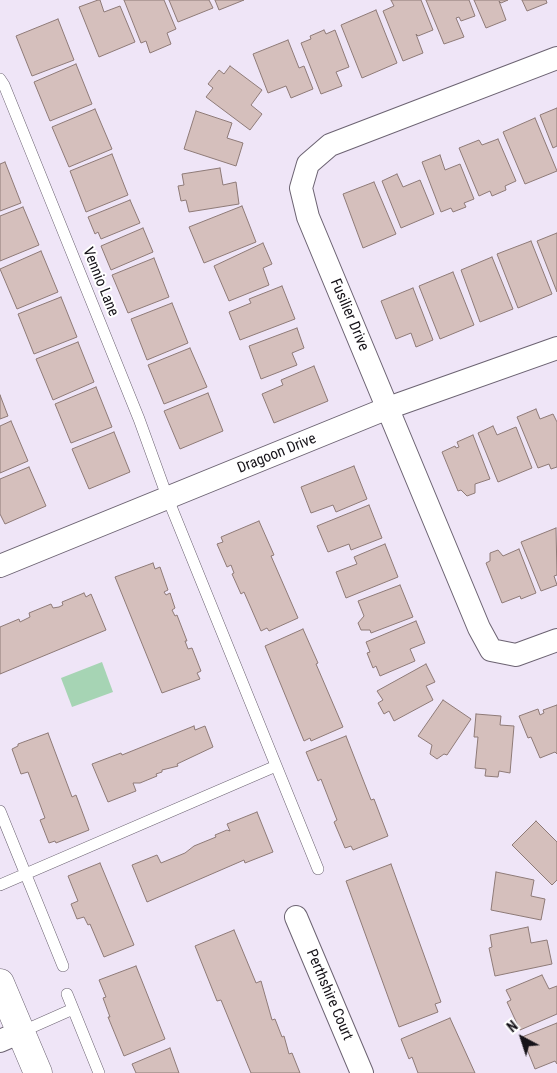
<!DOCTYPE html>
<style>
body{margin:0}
#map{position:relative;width:557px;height:1073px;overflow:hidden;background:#efe5f7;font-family:"Roboto Condensed",sans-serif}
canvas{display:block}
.north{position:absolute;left:497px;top:1013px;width:50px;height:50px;-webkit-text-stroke:4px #fff;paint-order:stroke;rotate:320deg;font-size:14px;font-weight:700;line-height:20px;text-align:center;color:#161319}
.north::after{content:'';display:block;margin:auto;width:18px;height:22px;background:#161319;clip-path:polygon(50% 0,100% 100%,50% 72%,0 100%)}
</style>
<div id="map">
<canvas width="557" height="1073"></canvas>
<div class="north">N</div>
</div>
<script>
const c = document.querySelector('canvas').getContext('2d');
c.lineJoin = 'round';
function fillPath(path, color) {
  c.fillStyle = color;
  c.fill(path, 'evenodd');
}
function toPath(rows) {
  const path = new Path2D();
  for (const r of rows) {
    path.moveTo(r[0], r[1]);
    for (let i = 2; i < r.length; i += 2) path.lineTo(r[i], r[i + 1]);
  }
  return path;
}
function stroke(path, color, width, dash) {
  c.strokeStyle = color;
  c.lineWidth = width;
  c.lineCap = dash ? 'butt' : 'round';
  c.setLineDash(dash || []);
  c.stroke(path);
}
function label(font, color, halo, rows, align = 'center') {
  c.font = font + ' "Roboto Condensed",sans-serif';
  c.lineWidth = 4;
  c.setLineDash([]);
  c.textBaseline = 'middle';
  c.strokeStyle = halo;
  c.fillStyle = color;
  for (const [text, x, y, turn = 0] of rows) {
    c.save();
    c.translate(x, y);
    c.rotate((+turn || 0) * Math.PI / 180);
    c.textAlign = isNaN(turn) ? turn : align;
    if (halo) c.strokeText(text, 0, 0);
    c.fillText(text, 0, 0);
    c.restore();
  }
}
fillPath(toPath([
 [102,662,113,692,72,707,61,678]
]), '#a6d4b4');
const building = toPath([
 [98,0,100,0,104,12,120,6,135,42,99,57,79,7,98,0],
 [124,0,164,0,176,29,167,33,171,44,150,53,146,41,141,43,124,0],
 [169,0,209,0,213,8,178,22,169,0],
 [215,0,244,0,219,10,215,0],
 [391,0,421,0,433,30,418,36,416,34,423,53,403,61,383,11,394,6,391,0],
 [426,0,469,0,475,16,461,21,459,17,456,18,464,37,444,44,426,0],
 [474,0,508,0,501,3,499,1,506,20,486,28,474,0],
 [522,0,546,0,547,3,527,11,522,0],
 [376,10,397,63,362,78,341,25,376,10],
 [58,19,74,60,32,76,16,36,58,19],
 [324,30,326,34,335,30,349,67,336,72,342,86,321,94,301,43,311,39,310,36,324,30],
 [288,40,299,68,304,66,313,89,291,98,286,86,268,93,253,54,288,40],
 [76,64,92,104,50,121,34,82,76,64],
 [230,66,262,90,251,105,262,114,250,130,206,97,213,88,208,84,219,70,224,74,230,66],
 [557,108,557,146,553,148,540,115,557,108],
 [95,109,112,149,69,167,52,127,95,109],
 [196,111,232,123,227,138,243,143,236,166,184,149,196,111],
 [535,118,557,171,525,184,503,132,535,118],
 [498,139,516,181,505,186,506,190,492,196,490,191,479,196,459,148,479,140,482,145,498,139],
 [112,154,128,195,86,212,70,171,112,154],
 [440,155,445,170,460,164,474,199,464,203,466,207,453,212,451,208,441,212,422,162,440,155],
 [5,162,21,203,0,211,0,164,5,162],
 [220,168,223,185,236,182,239,204,189,212,186,200,181,201,178,186,184,185,182,174,220,168],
 [397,174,403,187,420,180,434,214,401,228,382,181,397,174],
 [374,182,396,234,363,248,343,194,374,182],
 [130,200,140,223,101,239,98,232,95,234,88,217,130,200],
 [242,206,256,242,204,263,189,227,242,206],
 [23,207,39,245,0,261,0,216,23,207],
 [143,228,153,252,111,270,101,246,143,228],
 [557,233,557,292,537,241,557,233],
 [531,241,552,294,518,308,497,254,531,241],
 [263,243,272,264,263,268,269,285,229,301,214,266,263,243],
 [41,251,58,292,17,309,0,269,41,251],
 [492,257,513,309,480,322,461,270,492,257],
 [154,258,169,297,128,313,112,275,154,258],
 [453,272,474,325,440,339,419,286,453,272],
 [282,286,295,319,240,340,229,312,251,303,249,299,282,286],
 [413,288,433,340,416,347,411,333,396,339,381,301,413,288],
 [61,297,77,337,34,354,18,314,61,297],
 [172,303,188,343,147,360,131,319,172,303],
 [297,328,304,348,292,353,297,365,261,379,249,346,297,328],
 [78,342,94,382,53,400,36,359,78,342],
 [190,348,207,387,164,404,148,365,190,348],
 [314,366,328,401,274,423,262,394,283,385,281,380,314,366],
 [96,387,112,427,71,443,55,404,96,387],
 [208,393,223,431,180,449,164,411,208,393],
 [0,395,8,416,0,419,0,395],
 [536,409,540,419,553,414,557,422,557,467,551,469,549,464,538,468,517,417,536,409],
 [11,421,28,461,0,473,0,426,11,421],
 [493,426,497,435,516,427,532,468,498,482,478,433,493,426],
 [114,432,130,472,89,489,72,449,114,432],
 [473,435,490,479,475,484,475,493,467,496,461,490,458,491,442,452,455,446,456,448,459,447,457,442,473,435],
 [354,466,367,499,336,512,333,505,311,513,301,487,354,466],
 [29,467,46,506,5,524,0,514,0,479,29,467],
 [369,505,382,538,351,550,349,544,328,552,317,526,369,505],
 [259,521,274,555,271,556,298,618,269,631,267,628,261,631,244,592,241,594,232,574,234,573,231,565,227,567,217,544,223,542,221,537,259,521],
 [556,528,557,575,554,576,557,585,541,591,521,542,556,528],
 [385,544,398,577,346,598,336,572,357,564,354,557,385,544],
 [519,549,536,593,521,599,520,596,502,603,486,563,490,561,490,553,498,550,503,556,519,549],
 [153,563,155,569,160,567,168,590,164,592,166,595,170,593,175,608,172,610,175,616,177,615,187,641,185,641,188,649,192,648,201,671,197,673,200,679,162,693,115,577,153,563],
 [400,585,413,617,371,633,370,630,361,630,358,623,364,616,358,601,400,585],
 [84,593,86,597,91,594,106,630,0,674,0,627,19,619,20,622,30,617,29,613,51,604,53,608,59,607,63,605,62,602,84,593],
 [416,621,425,643,410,649,415,661,380,676,376,666,373,668,367,653,370,652,366,642,416,621],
 [303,629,318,663,316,664,343,727,311,741,310,738,304,741,265,646,303,629],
 [426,664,435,682,426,686,433,700,394,721,389,711,384,714,378,703,383,700,377,691,426,664],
 [443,700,471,719,447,755,444,754,437,759,430,754,432,745,418,736,443,700],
 [557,705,557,754,555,752,540,758,531,737,528,738,519,716,538,709,540,715,544,713,543,710,557,705],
 [476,714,501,716,500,725,514,726,510,773,499,771,498,777,485,776,486,769,475,768,478,737,474,737,476,714],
 [194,726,195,730,205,726,213,747,177,764,178,766,162,770,162,772,156,774,157,776,140,783,133,783,136,791,108,802,92,764,121,753,122,755,194,726],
 [48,733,72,797,76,795,89,830,56,843,55,841,49,843,40,820,45,818,28,772,21,774,12,749,18,746,18,744,48,733],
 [346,736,371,800,374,799,388,836,353,850,351,846,345,848,334,822,337,820,321,779,318,781,306,752,346,736],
 [257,812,273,852,245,863,244,860,147,902,132,865,157,855,161,863,185,853,194,846,216,837,215,835,227,830,230,831,227,824,257,812],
 [536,821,557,842,557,880,552,885,512,845,536,821],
 [100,863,134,945,104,957,90,924,88,925,84,917,77,919,71,904,78,901,68,876,100,863],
 [391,864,441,1002,435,1004,438,1012,399,1027,346,881,391,864],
 [496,872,534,880,531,896,545,899,541,920,491,910,496,872],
 [528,927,531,943,547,940,552,964,495,976,489,948,492,947,490,935,528,927],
 [234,930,256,983,261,981,272,1020,275,1019,282,1037,284,1036,289,1054,292,1053,300,1073,251,1073,221,1000,217,1001,195,946,234,930],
 [136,966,165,1039,124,1056,108,1017,110,1017,103,998,106,997,99,980,136,966],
 [542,975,549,989,557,986,557,1014,520,1030,507,1002,511,1000,506,990,542,975],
 [450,1018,475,1073,418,1073,412,1057,409,1059,401,1039,450,1018],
 [557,1023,557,1064,555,1061,535,1069,522,1037,557,1023],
 [170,1048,179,1073,136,1073,132,1064,170,1048]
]);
fillPath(building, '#d5bfbc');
stroke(building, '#8e7a77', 1);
const lane = toPath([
 [0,79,4,85,139,419,168,499,318,869],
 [0,811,63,966],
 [0,885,276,766],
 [67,994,99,1073],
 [21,1032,73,1009]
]);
const street = toPath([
 [557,58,330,145,308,164,301,188,308,217,479,628,491,650,516,655,557,640],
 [0,566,388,408,557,348],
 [296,917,362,1073],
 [0,1041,21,1032]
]);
const secondary = toPath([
 [0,983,38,1073]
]);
stroke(lane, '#6c6372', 12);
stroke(street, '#6c6372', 24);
stroke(secondary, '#6c6372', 29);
stroke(lane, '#fff', 11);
stroke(street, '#fff', 22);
stroke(secondary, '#fff', 28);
label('15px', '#161319', '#fff', [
 ["Vennio Lane",100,282,68],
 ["Fusilier Drive",349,315,67],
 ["Dragoon Drive",277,454,-22],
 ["Perthshire Court",329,995,67]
]);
</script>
